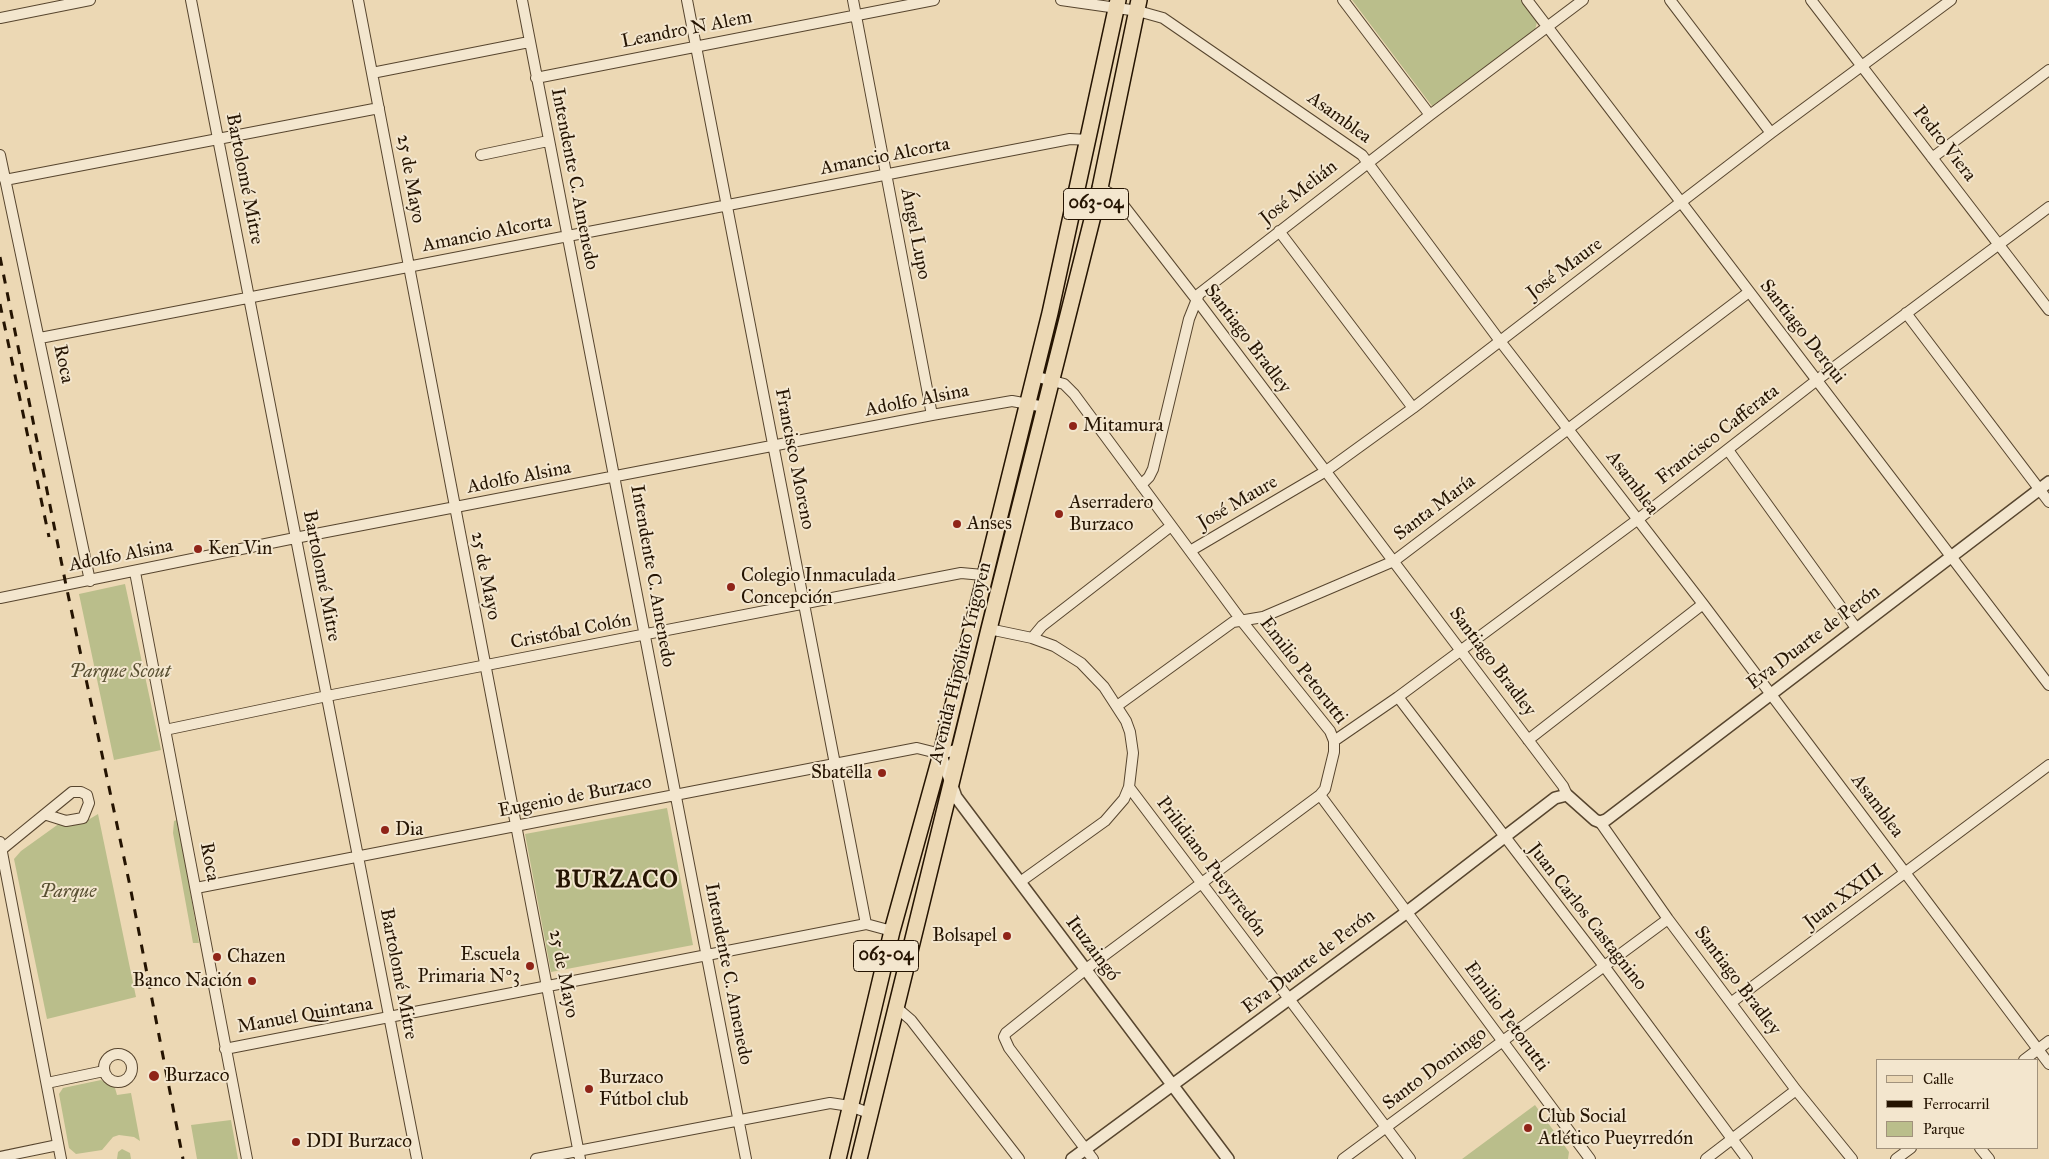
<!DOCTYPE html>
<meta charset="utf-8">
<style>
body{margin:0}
#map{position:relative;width:2049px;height:1159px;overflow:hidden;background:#ecd8b4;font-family:"IM FELL Great Primer",serif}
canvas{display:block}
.legend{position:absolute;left:1876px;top:1059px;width:162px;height:90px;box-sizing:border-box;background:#f3e6ce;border:1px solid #a1927c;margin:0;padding:6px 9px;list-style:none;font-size:15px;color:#251402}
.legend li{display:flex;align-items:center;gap:10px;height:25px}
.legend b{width:25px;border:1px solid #a1927c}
</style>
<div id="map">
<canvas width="2049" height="1159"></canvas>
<ul class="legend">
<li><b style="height:6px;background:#ecd8b4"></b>Calle</li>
<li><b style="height:6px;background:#251402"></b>Ferrocarril</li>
<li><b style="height:14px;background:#babe8b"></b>Parque</li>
</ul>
</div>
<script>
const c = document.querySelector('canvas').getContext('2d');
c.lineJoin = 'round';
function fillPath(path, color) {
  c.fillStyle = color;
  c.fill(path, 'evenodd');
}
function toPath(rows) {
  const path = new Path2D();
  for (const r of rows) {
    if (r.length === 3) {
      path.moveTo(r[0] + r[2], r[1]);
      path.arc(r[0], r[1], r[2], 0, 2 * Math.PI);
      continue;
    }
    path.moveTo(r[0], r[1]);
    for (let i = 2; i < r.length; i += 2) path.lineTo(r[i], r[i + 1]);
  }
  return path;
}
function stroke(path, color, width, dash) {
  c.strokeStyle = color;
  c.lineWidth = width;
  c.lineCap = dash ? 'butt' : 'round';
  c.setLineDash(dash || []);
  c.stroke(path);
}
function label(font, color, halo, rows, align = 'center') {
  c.font = font + ' "IM FELL Great Primer",serif';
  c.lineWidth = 4;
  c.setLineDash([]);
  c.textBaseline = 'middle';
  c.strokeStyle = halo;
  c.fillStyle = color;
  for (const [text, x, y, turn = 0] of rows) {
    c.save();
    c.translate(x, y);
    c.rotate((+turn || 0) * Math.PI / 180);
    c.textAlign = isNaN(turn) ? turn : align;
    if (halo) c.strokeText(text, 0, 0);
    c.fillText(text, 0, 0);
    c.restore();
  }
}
fillPath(toPath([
 [1352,0,1521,0,1537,22,1535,30,1432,106],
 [125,584,161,750,114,760,79,594],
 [667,808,693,945,551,972,525,834],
 [98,814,136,997,47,1019,14,859,21,851,60,823,88,820],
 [177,820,178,821,199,943,193,943,173,833,174,821],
 [101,1080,115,1088,117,1095,131,1093,140,1141,134,1137,119,1135,113,1137,102,1150,76,1154,69,1148,59,1094,63,1088],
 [1535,1105,1569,1152,1568,1159,1462,1159],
 [231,1120,238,1159,197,1159,191,1125],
 [122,1149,130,1153,131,1159,117,1159,118,1152]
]), '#babe8b');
const minor = toPath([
 [191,0,417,1159],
 [358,0,580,1159],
 [522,0,746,1159],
 [687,0,866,924],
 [853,0,932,415],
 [1061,0,1138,11,1163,18,1362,155,1500,341,1703,604,2049,1064],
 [1343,0,1430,115],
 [1527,0,2049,685],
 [1670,0,1771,133],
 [1811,0,2049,310],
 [0,18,90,0],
 [372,73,529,42],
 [536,78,934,0],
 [0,155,90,581],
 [481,155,548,141],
 [1932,158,2049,70],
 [5,180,379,108],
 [1100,188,1117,197,1196,299,1461,651,1563,786,1567,795],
 [1279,231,1413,408],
 [1906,313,2049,502],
 [40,338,1070,139,1089,140],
 [1034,376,1064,384,1074,394,1241,620,1330,731,1334,741,1334,752,1325,789,1320,795,1590,1159],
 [1728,450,1856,628],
 [1141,485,1149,477,1153,469,1189,319,1199,294,1430,115,1583,0],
 [1190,551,1326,471,1413,408,1771,133,1951,0],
 [135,572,247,1159],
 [0,598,295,538,932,415,1012,401,1045,407],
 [989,629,1032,638,1054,646,1081,663,1104,687,1126,721,1130,732,1133,753,1129,787,1410,1159],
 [1032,638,1042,626,1171,526],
 [1398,697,1604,966,1747,1159],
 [1117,706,1233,622,1263,617,1394,561,1749,292],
 [165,730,327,696,961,573,983,575],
 [1528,740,1703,604],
 [1334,741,1398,697,1637,520,1817,380,2049,207],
 [1600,822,1668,919,1796,1090,1852,1159],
 [0,842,61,1159],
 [1,850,72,792,81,792,87,795,89,803,83,818,66,821,47,815],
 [1020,882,1105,821,1124,799,1129,787],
 [196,888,917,748,941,754,959,749],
 [1732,1002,2049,765],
 [897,1008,911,1020,1019,1159],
 [225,1049,866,924,892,931],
 [118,1068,14],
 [2024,1060,2049,1041],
 [47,1083,104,1071],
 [1980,1148,1989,1159],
 [0,1157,58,1145],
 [536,1159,830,1103,850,1106,869,1113],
 [1093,1159,1009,1048,1004,1037,1006,1033,1086,969,1320,795],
 [1343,1159,1668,919],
 [1706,1159,1796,1090],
 [1896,1159,1911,1148]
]);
const tertiary = toPath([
 [941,755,956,797,1228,1159],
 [1072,1159,1407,912,1555,798,1567,795,1595,820,1600,822,1606,820,2049,482]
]);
const primary = toPath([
 [838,1159,892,931,941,754,1050,313,1118,0],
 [859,1159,989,629,1100,188,1139,0]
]);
stroke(minor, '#57452e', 12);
stroke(tertiary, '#57452e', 14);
stroke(primary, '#251402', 18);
stroke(minor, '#f3e6ce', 10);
stroke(tertiary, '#f3e6ce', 11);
stroke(primary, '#ecd8b4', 15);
stroke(toPath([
 [0,257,66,585,130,886,183,1159],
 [0,304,49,537]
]), '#251402', 3, [9, 9]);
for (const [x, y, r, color] of [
 [1073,426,5,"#8f2418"],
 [1059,514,5,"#8f2418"],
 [957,524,5,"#8f2418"],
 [198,549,5,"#8f2418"],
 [731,587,5,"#8f2418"],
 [882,773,5,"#8f2418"],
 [385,830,5,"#8f2418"],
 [1007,936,5,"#8f2418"],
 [217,957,5,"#8f2418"],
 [530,966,5,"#8f2418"],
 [252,981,5,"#8f2418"],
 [154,1076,6,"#8f2418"],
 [589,1089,5,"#8f2418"],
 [1528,1128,5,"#8f2418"],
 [296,1142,5,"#8f2418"]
]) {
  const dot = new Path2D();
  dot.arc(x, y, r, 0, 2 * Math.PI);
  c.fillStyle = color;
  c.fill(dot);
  stroke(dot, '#f3e6ce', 2);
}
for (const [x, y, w] of [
 [1096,204,65],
 [886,956,65]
]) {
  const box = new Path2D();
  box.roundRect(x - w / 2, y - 15.5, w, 31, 4);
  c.fillStyle = '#f3e6ce';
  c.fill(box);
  stroke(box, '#251402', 1);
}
label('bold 18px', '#251402', null, [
 ["063-04",1096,204],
 ["063-04",886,956]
]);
label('19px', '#251402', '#f3e6ce', [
 ["Leandro N Alem",687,30,-11],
 ["Asamblea",1339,118,36],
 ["Pedro Viera",1944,144,52],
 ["Amancio Alcorta",885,157,-11],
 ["Bartolomé Mitre",244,179,79],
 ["25 de Mayo",410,179,80],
 ["Intendente C. Amenedo",574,179,79],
 ["José Melián",1299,193,-38],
 ["Amancio Alcorta",487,234,-11],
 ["Ángel Lupo",915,234,79],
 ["José Maure",1565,269,-37],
 ["Santiago Derqui",1802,332,52],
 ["Santiago Bradley",1247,339,53],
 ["Roca",63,364,78],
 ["Adolfo Alsina",917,401,-11],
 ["Francisco Cafferata",1718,435,-38],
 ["Francisco Moreno",794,459,79],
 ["Adolfo Alsina",519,478,-11],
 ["Asamblea",1632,483,53],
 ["José Maure",1238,503,-30],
 ["Santa María",1435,508,-37],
 ["Adolfo Alsina",121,556,-11],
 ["Bartolomé Mitre",321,576,79],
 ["25 de Mayo",485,576,79],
 ["Intendente C. Amenedo",652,576,80],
 ["Cristóbal Colón",571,632,-11],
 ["Eva Duarte de Perón",1814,638,-37],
 ["Santiago Bradley",1492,662,53],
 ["Avenida Hipólito Yrigoyen",961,663,-76],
 ["Emilio Petorutti",1303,671,52],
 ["Eugenio de Burzaco",575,797,-11],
 ["Asamblea",1877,806,53],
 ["Roca",209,862,79],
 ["Prilidiano Pueyrredón",1211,867,53],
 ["Juan XXIII",1844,897,-37],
 ["Juan Carlos Castagnino",1587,917,52],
 ["Ituzaingó",1092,949,53],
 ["Eva Duarte de Perón",1309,962,-37],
 ["Bartolomé Mitre",398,974,79],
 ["25 de Mayo",563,974,79],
 ["Intendente C. Amenedo",728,974,79],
 ["Santiago Bradley",1737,981,53],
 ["Manuel Quintana",305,1016,-10],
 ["Emilio Petorutti",1506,1017,54],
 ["Santo Domingo",1435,1069,-37]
]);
label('19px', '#251402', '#f3e6ce', [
 ["Mitamura",1083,426],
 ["Aserradero",1069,503],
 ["Burzaco",1069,525],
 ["Anses",967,524],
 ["Ken Vin",208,549],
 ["Colegio Inmaculada",741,576],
 ["Concepción",741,598],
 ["Sbatella",872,773,"right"],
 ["Dia",395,830],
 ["Bolsapel",997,936,"right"],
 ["Escuela",520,955,"right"],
 ["Primaria Nº3",520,977,"right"],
 ["Chazen",227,957],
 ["Banco Nación",242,981,"right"],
 ["Burzaco",165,1076],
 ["Burzaco",599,1078],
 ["Fútbol club",599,1100],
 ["Club Social",1538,1117],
 ["Atlético Pueyrredón",1538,1139],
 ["DDI Burzaco",306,1142]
], 'left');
label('italic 19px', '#595032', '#f3e6ce', [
 ["Parque Scout",120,672],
 ["Parque",68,892]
]);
c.letterSpacing = '1px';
label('bold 24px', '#251402', '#f3e6ce', [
 ["BURZACO",617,881]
]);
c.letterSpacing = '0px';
</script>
